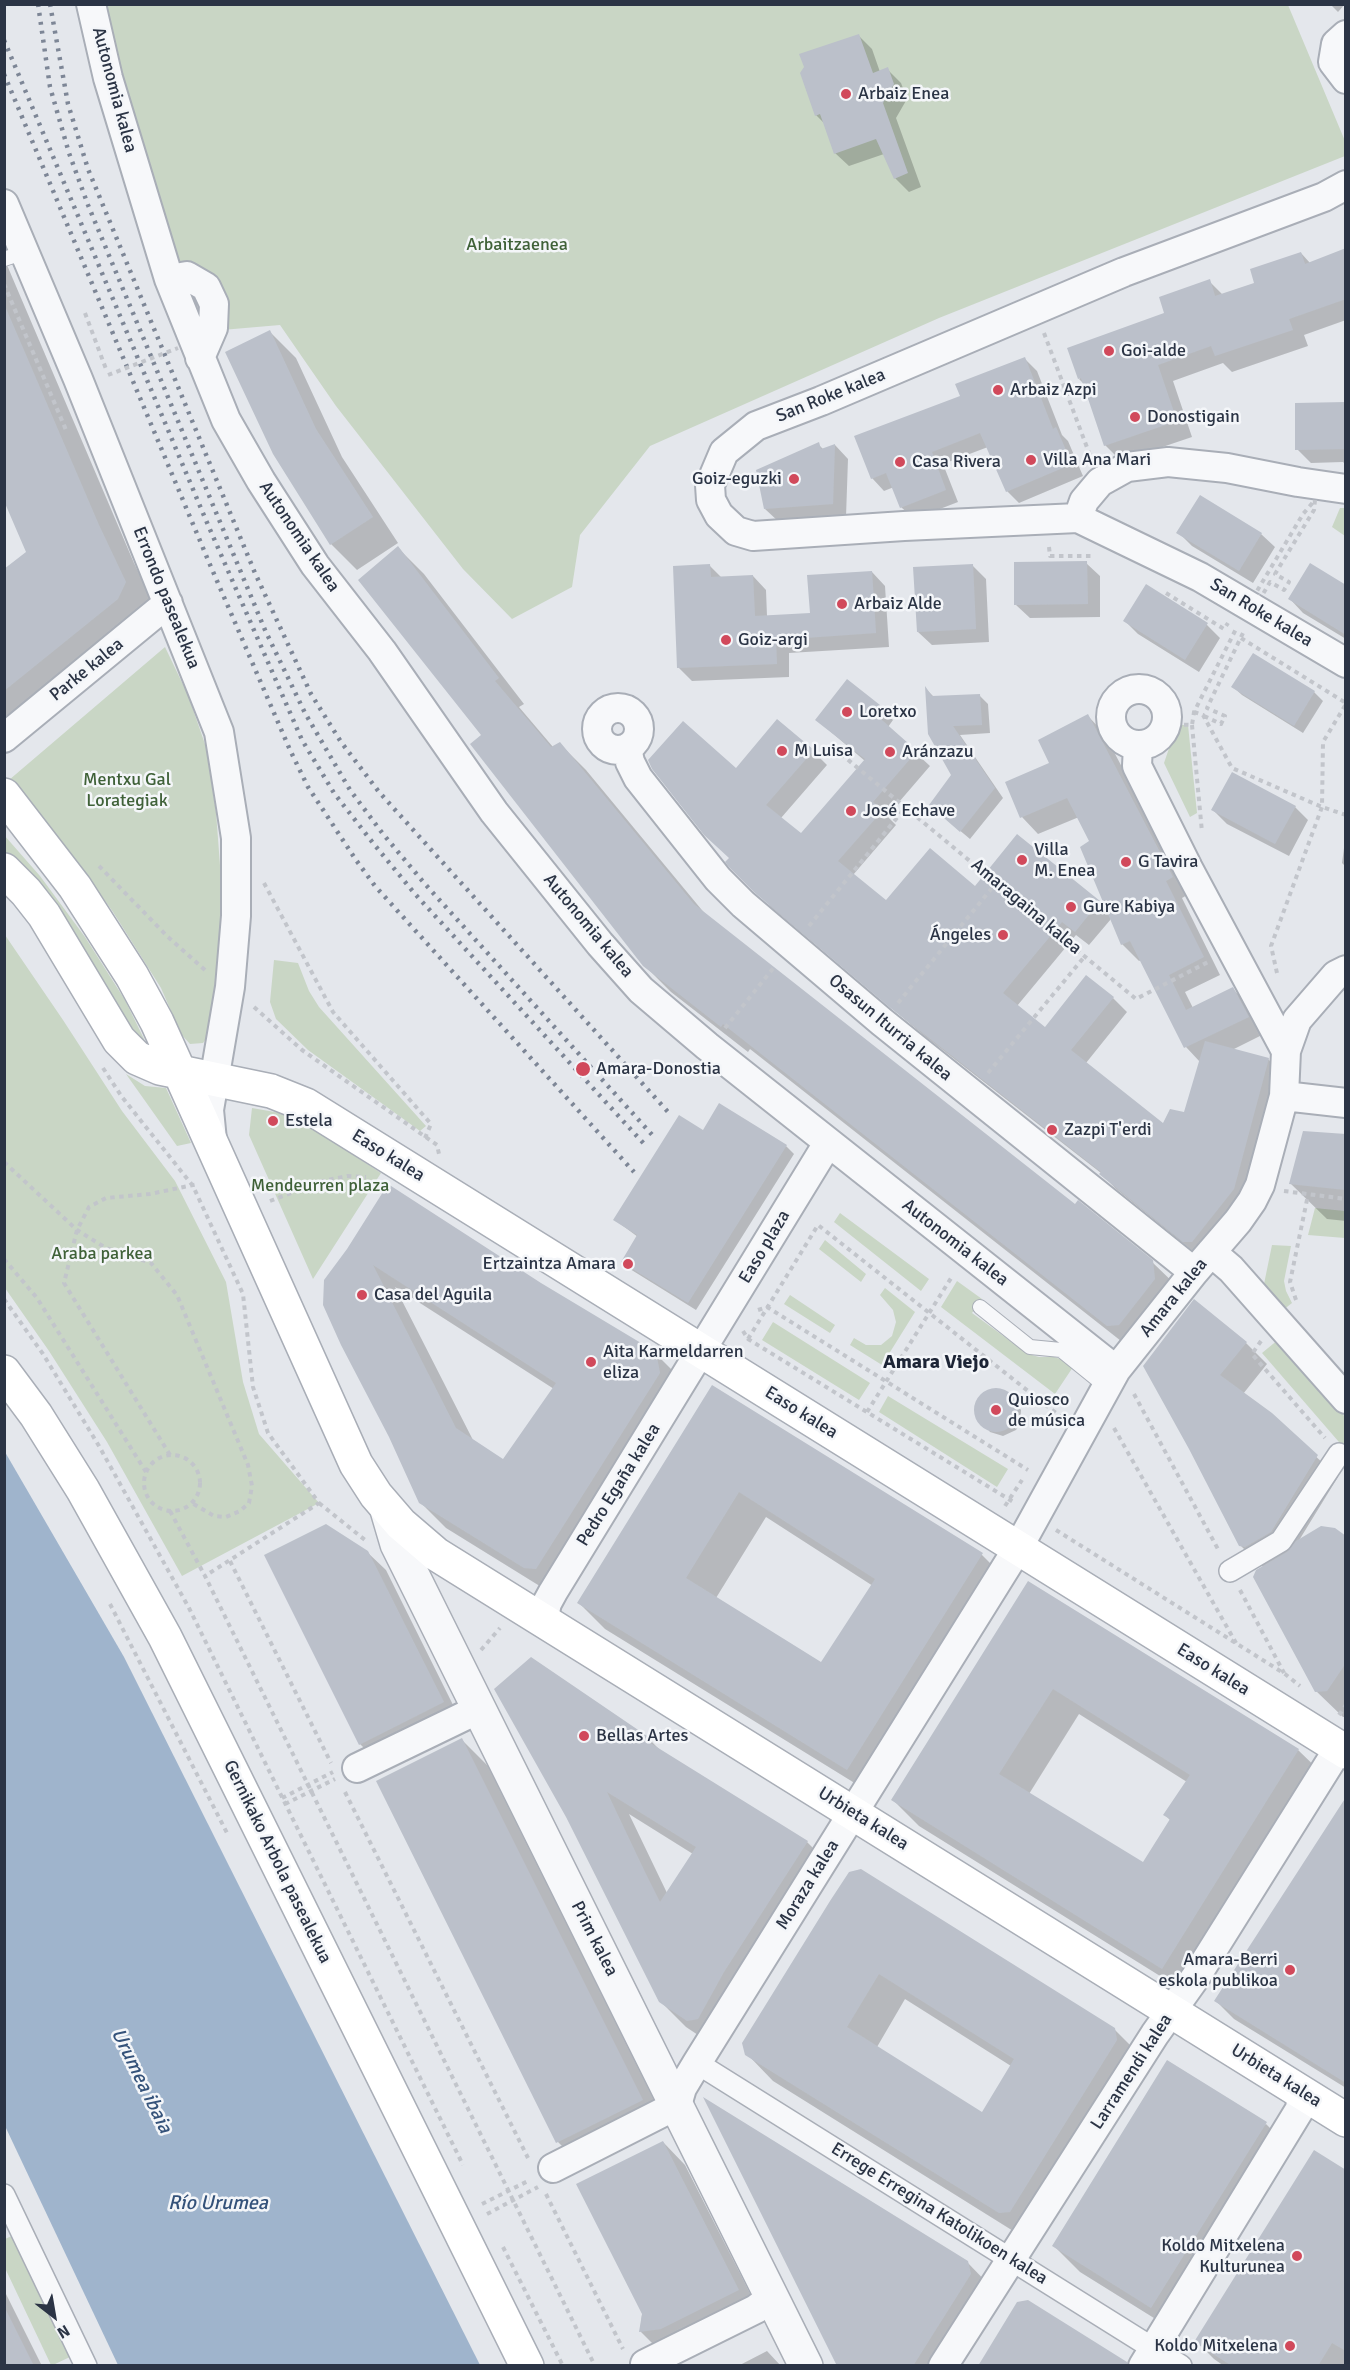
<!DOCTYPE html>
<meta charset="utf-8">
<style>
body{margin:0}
#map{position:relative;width:1350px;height:2370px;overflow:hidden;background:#e4e7ec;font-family:Signika,sans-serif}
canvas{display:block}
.frame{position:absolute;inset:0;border:6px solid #2b3445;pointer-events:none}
.north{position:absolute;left:24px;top:2286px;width:60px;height:60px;-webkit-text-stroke:4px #f4f6f9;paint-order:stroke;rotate:149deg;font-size:16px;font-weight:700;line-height:24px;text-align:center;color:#2b3445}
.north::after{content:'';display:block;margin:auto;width:21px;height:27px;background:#2b3445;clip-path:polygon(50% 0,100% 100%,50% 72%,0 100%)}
</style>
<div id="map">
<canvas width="1350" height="2370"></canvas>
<div class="frame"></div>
<div class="north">N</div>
</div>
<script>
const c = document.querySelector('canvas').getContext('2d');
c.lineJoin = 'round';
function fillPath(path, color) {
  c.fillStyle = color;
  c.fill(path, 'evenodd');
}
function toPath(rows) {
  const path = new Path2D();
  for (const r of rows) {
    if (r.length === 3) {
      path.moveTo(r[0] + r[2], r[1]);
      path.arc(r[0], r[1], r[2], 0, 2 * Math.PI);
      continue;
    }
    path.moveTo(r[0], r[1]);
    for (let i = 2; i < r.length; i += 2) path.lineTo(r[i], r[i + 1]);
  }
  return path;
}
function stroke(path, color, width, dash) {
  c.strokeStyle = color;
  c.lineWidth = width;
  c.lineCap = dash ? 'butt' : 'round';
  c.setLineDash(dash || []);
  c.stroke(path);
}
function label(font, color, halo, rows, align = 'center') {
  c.font = font + ' Signika,sans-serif';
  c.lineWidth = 5;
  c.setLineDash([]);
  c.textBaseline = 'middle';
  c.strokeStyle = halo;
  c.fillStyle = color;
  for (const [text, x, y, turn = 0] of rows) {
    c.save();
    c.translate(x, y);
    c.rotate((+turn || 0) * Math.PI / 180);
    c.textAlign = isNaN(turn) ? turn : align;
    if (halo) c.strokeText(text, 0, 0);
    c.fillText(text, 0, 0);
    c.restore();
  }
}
fillPath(toPath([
 [104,5,1288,5,1345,141,1345,156,939,318,650,446,580,535,572,587,512,619,463,569,336,406,280,325,222,330,195,266,176,262,118,79],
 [1340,508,1345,508,1345,536,1332,527],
 [165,647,188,695,206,747,216,812,222,892,214,1029,203,1043,190,1044,181,1034,161,988,113,912,72,855,9,780],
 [1177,725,1188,725,1197,813,1190,817,1164,763],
 [4,835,40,876,85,937,125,1000,145,1041,143,1043,129,1029,25,870,5,852],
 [5,935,63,1020,122,1111,175,1181,226,1282,243,1382,259,1434,319,1503,182,1576,107,1442,49,1351,5,1288],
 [274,960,298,963,309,991,319,1007,426,1126,420,1131,308,1050,276,1019,270,1002],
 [126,1074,145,1086,166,1088,191,1143,177,1146],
 [252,1108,292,1115,381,1173,313,1279,249,1135],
 [1315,1208,1345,1211,1345,1238,1308,1235],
 [840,1213,929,1279,921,1291,834,1222],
 [825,1240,866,1274,861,1282,819,1249],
 [1272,1245,1291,1246,1284,1281,1286,1291,1292,1303,1278,1314,1266,1298,1264,1284],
 [957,1281,982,1299,972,1313,1028,1354,1039,1357,1054,1357,1063,1360,1073,1367,1055,1394,941,1307],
 [885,1288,915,1312,882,1365,850,1345,854,1338,866,1345,881,1345,892,1336,896,1322,893,1310,880,1295],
 [790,1295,835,1325,830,1333,784,1304],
 [773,1322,870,1383,859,1400,762,1340],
 [1279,1339,1345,1417,1345,1449,1262,1353],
 [888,1396,1008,1469,997,1487,879,1412],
 [14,2235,72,2356,53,2365,51,2365,5,2268,5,2239]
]), '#c9d6c5');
fillPath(toPath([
 [5,1452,124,1657,480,2365,118,2365,5,2126]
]), '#9fb4cc');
fillPath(toPath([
 [1330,4,1345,4,1338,12],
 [858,35,872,49,880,72,887,69,901,83,907,99,896,118,921,187,909,192,895,178,884,154,849,166,835,153,825,124,816,115],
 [1346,250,1346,320,1304,335,1308,346,1232,372,1223,363,1173,381,1192,437,1121,461,1105,445,1084,384,1079,379,1209,281,1223,295,1256,284,1301,253,1310,263],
 [4,258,134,563,161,619,154,634,41,726,17,726,4,713,4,571,28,553,4,497],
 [270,332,296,358,342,457,398,543,357,570,331,544],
 [1025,359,1037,371,1062,435,1068,441,1083,476,1019,503,1007,491,988,447,943,464,958,502,914,519,901,507,894,487,884,491,872,478,962,396],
 [1346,405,1346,465,1343,462,1311,463,1297,449],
 [818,444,824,450,835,445,848,459,846,517,779,522,765,509],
 [1178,532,1261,534,1275,547,1253,583,1192,546],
 [398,548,424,574,524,704,519,707,553,747,560,744,586,770,706,915,1075,1207,1152,1262,1179,1288,1135,1352,750,1049,748,1052,671,992,644,965,483,735],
 [1086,563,1100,576,1100,617,1030,618,1016,605],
 [972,565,986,579,989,642,932,645,918,632],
 [710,566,722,578,753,576,766,590,767,616,811,614,872,572,885,586,889,647,789,653,789,677,692,681,678,667],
 [1346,587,1346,639,1303,613,1290,599],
 [1125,621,1207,625,1220,638,1199,672,1138,634],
 [1253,655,1314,692,1323,701,1303,733,1242,695,1233,687],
 [927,690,935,698,979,695,988,704,990,733,960,735,1003,798,970,839,939,813,953,775],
 [879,706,893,720,888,727,930,766,887,816,896,825,853,875,886,902,975,888,1017,836,1108,911,1091,841,1079,817,1038,834,1022,817,1007,783,1051,764,1088,716,1104,733,1189,894,1182,898,1220,975,1185,992,1193,1008,1233,989,1249,1006,1264,1034,1232,1050,1268,1059,1282,1074,1247,1204,1199,1256,1115,1188,1101,1173,926,1037,770,906,730,858,736,770,813,751,827,765,781,818,802,835,865,761,817,720],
 [1111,919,1122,944,1139,961,1141,960,1186,1047,1200,1062,1185,1114,1163,1125,1086,1063,1127,1012,1113,998,1045,1029,1017,1006,1076,935,1089,945],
 [1295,807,1308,820,1289,856,1227,824,1213,810],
 [1346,833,1346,867,1342,863],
 [720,1105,786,1146,794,1154,696,1310,630,1269,622,1262,638,1237,615,1220,703,1132],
 [1346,1136,1346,1221,1327,1219,1291,1184],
 [348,1250,541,1284,655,1353,681,1379,551,1593,446,1528,420,1502],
 [395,1287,554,1389,503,1461,474,1442],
 [1195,1301,1246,1343,1267,1364,1243,1394,1271,1415,1338,1477,1298,1542,1346,1538,1346,1717,1343,1717,1316,1691,1265,1567,1261,1566,1240,1545],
 [713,1388,982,1555,1008,1581,874,1795,605,1629,579,1603],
 [766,1517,873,1586,822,1664,716,1598],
 [998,1390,1008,1394,1021,1410,1020,1424,1016,1430,1003,1436,990,1432,977,1416,976,1409,979,1399,992,1391],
 [367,1552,386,1570,461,1721,378,1762,360,1744],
 [1028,1583,1298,1750,1325,1776,1189,1994,919,1826,893,1800],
 [1079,1714,1187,1782,1165,1815,1171,1821,1143,1864,1029,1794],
 [531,1659,649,1739,663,1753,807,1842,832,1867,713,2045,686,2027,660,2001],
 [629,1814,693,1854,667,1893],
 [462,1740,488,1766,668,2127,584,2168,558,2142],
 [1346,1800,1346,2088,1234,2019,1216,2001],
 [850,1873,1114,2029,1141,2056,1026,2239,773,2081,747,2054],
 [905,1999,1011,2066,982,2114,877,2047],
 [1266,2124,1292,2150,1178,2333,1080,2272,1054,2246],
 [663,2142,685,2165,760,2313,663,2354,640,2331],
 [1346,2172,1346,2366,1224,2366,1214,2359,1196,2341],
 [967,2262,993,2289,955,2366,839,2366],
 [4,2290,42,2366,4,2366],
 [767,2351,781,2366,738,2366]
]), '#0003');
fillPath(toPath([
 [859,34,873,73,888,67,894,84,883,103,908,173,894,179,876,139,834,154,820,114,815,116,800,73,804,67,799,54],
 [1346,248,1346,299,1289,319,1293,330,1215,356,1211,346,1158,365,1177,421,1104,446,1081,378,1078,379,1067,348,1164,313,1159,297,1210,279,1215,296,1254,283,1250,269,1301,252,1305,264],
 [5,306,99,525,126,582,118,599,4,691,4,569,26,552,4,501],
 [270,330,316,429,373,517,330,545,273,454,225,352],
 [1025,357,1053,429,1056,427,1072,464,1006,492,980,433,932,452,946,490,900,508,886,473,871,479,854,436,960,396,955,384],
 [1346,402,1346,449,1295,450,1295,403],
 [819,442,821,449,835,444,833,504,764,509,756,470],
 [1200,495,1262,533,1239,571,1176,533],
 [398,546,499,678,495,681,551,747,560,742,694,904,1075,1204,1078,1200,1153,1260,1155,1279,1119,1325,1107,1326,723,1024,721,1027,643,966,470,744,481,735,358,580],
 [1087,561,1088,604,1014,605,1014,562],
 [1310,563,1346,585,1346,635,1288,599],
 [710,564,711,577,753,575,755,616,810,613,807,575,872,571,876,633,776,640,777,664,677,668,673,566],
 [973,564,976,629,917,632,913,567],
 [1146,584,1208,623,1185,660,1123,621],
 [1253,653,1315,691,1294,726,1231,687],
 [847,679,880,705,874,713,917,751,873,802,883,810,838,861,886,900,930,848,975,886,1017,834,1100,901,1075,932,1062,922,1003,993,1045,1027,1086,975,1114,997,1071,1050,1163,1123,1170,1109,1184,1112,1205,1041,1269,1058,1234,1189,1192,1242,1183,1242,1099,1174,1101,1172,888,1006,754,892,730,868,725,862,729,858,704,835,652,769,648,760,683,721,736,768,777,719,814,750,766,805,801,833,865,759,815,720],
 [925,686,932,696,980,694,982,725,953,726,995,788,960,832,929,805,951,775,928,734],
 [1088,714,1173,877,1166,881,1204,957,1169,975,1186,1010,1233,987,1249,1017,1184,1048,1130,941,1121,945,1080,847,1089,841,1067,798,1020,818,1005,782,1049,763,1038,740],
 [1232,772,1296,806,1275,844,1211,810],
 [719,1103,787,1145,688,1303,621,1262,637,1235,613,1220,679,1115,703,1130],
 [1303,1131,1346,1134,1346,1190,1289,1184],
 [388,1184,541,1283,656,1352,660,1373,536,1569,524,1568,419,1503,389,1437,341,1345,323,1305,324,1280,347,1249],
 [373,1265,556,1383,503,1459,456,1428],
 [1194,1299,1247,1342,1220,1375,1272,1413,1318,1455,1271,1532,1245,1547,1239,1546,1189,1449,1143,1366],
 [712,1385,983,1553,847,1770,577,1603],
 [739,1492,875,1579,821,1662,686,1578],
 [996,1410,22],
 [326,1524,368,1551,444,1702,359,1745,264,1555],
 [1321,1526,1335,1528,1346,1536,1346,1663,1327,1691,1315,1692,1253,1577,1256,1570,1287,1552,1296,1541],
 [1028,1581,1299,1749,1162,1969,891,1800],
 [1053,1689,1190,1775,1163,1815,1170,1819,1143,1862,999,1774],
 [531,1657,650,1738,647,1741,808,1841,724,1972,698,2019,687,2021,659,2002,566,1817,494,1689],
 [607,1792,696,1847,660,1902,644,1870],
 [462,1738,643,2100,556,2143,376,1781],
 [1346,1797,1346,2083,1214,2001],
 [861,1869,1115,2028,1117,2040,1010,2212,999,2213,745,2055,742,2043,830,1901,849,1872],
 [879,1974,1014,2059,982,2112,847,2027],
 [1167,2060,1267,2122,1151,2308,1052,2246],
 [703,2097,968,2261,971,2274,913,2366,837,2366],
 [663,2141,739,2290,661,2329,639,2332,642,2314,576,2184],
 [1314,2150,1346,2170,1346,2351,1332,2343,1318,2366,1232,2366,1194,2342],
 [1028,2300,1127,2362,1127,2366,978,2366,1017,2302],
 [4,2306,34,2366,4,2366]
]), '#bbc0ca');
const service = toPath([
 [4,259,25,252],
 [980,1307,1030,1347,1061,1350,1098,1380,1105,1388]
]);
const pedestrian = toPath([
 [1230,1571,1281,1541,1339,1454],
 [697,2063,1181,2366],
 [4,2195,86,2366]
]);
const minor = toPath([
 [91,4,108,78,169,279,226,420,261,481,315,565,382,651,494,812,600,944,641,990,707,1046,1116,1370],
 [1346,35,1336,44,1333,62,1346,79],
 [1346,185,1324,197,1124,272,821,401,756,426,724,452,710,485,711,500,719,515,736,531,753,536,904,526,1078,518,1200,577,1346,663],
 [4,204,78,379,219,732,236,838,236,916,230,987,209,1110,212,1140],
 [169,279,187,276,206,287,214,304,213,328,200,358],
 [1078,518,1084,501,1100,482,1127,467,1168,462,1227,468,1298,482,1346,489],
 [1139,717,28],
 [618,729,21],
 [4,738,168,603],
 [1138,745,1137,766,1188,868,1286,1051],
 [627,748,630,762,638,778,718,879,743,904,882,1022,1194,1272],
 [1284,1096,1346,1103],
 [1211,1252,1231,1269,1346,1399],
 [543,1621,547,1603,553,1592,828,1143],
 [357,1768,479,1709],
 [553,2168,677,2105,682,2088,697,2063,1018,1548,1116,1370,1194,1272,1238,1221,1252,1201,1260,1185,1284,1096,1286,1051,1297,1020,1336,975,1346,970],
 [645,2364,756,2309,772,2297],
 [943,2366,1155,2034,1195,1978,1339,1748],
 [1143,2366,1300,2109,1302,2093]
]);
const tertiary = toPath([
 [387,1510,397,1544,405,1560,806,2366]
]);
const secondary = toPath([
 [4,795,75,887,132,976,157,1022,356,1464,376,1495,401,1524,436,1554,1346,2120],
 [4,870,26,892,44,915,119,1040,137,1058,160,1068,271,1091,306,1105,1346,1752],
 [4,1372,36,1415,83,1490,165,1637,527,2366]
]);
stroke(service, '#a9aeb7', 16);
stroke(pedestrian, '#a9aeb7', 24);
stroke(minor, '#a9aeb7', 32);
stroke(tertiary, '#a9aeb7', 36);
stroke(secondary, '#a9aeb7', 36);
stroke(toPath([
 [4,284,66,430],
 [85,313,106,369],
 [1044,333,1091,458],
 [1315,500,1314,510,1275,574,1289,582,1284,590,1270,582,1263,594,1258,597,1257,591,1303,514,1315,500],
 [1049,547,1050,556,1091,556],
 [1166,593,1224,629,1228,623],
 [1241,638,1346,703],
 [1194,712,1203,715,1232,768,1322,807,1346,815],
 [1204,716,1221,724,1225,716,1207,708,1243,633],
 [1166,724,1192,725,1194,712,1236,629],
 [1192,725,1202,832],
 [841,754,1136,999,1208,962],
 [99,866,167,936,205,970],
 [264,883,333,1012,431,1124,425,1138],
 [809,926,905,808],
 [1277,973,1271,946,1322,807,1323,742,1346,704],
 [898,1003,996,883],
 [254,1007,302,1050,437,1145,439,1154],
 [725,1028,775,966],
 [103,1068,122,1097,193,1186,243,1294,253,1387,268,1433,319,1503,205,1576],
 [988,1073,1085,956],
 [4,1162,77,1230,106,1248,151,1263,177,1295,248,1465,252,1486,249,1503,240,1511,226,1517,214,1516,192,1503],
 [1284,1191,1346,1199],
 [270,1201,323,1181,347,1176,366,1177],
 [4,1259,37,1298,146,1472],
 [4,1299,43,1354,99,1446,189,1608,463,2165],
 [1296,1300,1290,1282,1308,1195],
 [758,1310,767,1307,1028,1470],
 [743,1331,748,1339,1015,1503],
 [748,1339,818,1225,1061,1417],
 [1261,1341,1252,1354,1325,1438],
 [1134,1394,1219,1551],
 [867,1412,953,1275],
 [1114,1428,1236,1643],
 [172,1483,28],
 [170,1455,64,1283,77,1230,89,1207,106,1198,150,1194,198,1184],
 [319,1503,365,1540],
 [1005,1506,1022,1480],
 [170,1511,205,1576,595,2366],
 [1056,1530,1285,1674,1300,1686],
 [230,1561,331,1763],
 [1240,1590,1284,1673],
 [110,1604,228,1835],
 [481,1650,500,1628],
 [1339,1715,1346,1705],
 [345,1792,528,2158],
 [282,1798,333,1772],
 [285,1804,335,1779],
 [546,2194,623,2349],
 [482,2204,530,2180],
 [487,2214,538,2187],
 [503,2247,563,2366]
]), '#c2c5cb', 4, [4.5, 4.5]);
stroke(service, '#f7f8fa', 14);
stroke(pedestrian, '#f7f8fa', 21);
stroke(minor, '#f7f8fa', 28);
stroke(tertiary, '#f7f8fa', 33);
stroke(secondary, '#fff', 33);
stroke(toPath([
 [38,4,50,87,69,153,88,205,265,630,305,713,350,790,383,834,425,884,655,1138],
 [50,4,68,104,88,169,255,573,311,694,341,742,379,792,669,1113],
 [4,40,208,525,302,740,334,793,373,843,415,894,646,1146],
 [4,74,211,567,290,750,308,787,356,860,375,886,634,1172]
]), '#7d8696', 4.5, [3, 6]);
stroke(toPath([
 [108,375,178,348]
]), '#c2c5cb', 4, [4.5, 4.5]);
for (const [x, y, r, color] of [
 [846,94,6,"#d1495b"],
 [1109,351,6,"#d1495b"],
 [998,390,6,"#d1495b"],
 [1135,417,6,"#d1495b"],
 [1031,460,6,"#d1495b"],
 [900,462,6,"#d1495b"],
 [794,479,6,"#d1495b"],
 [842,604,6,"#d1495b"],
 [726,640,6,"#d1495b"],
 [847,712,6,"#d1495b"],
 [782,751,6,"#d1495b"],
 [890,752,6,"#d1495b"],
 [851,811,6,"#d1495b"],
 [1022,860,6,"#d1495b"],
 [1126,862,6,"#d1495b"],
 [1071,907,6,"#d1495b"],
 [1003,935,6,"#d1495b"],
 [583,1069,8,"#d1495b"],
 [273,1121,6,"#d1495b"],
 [1052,1130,6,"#d1495b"],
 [628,1264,6,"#d1495b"],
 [362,1295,6,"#d1495b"],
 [591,1362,6,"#d1495b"],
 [996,1410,6,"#d1495b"],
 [584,1736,6,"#d1495b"],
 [1290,1970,6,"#d1495b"],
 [1297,2256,6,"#d1495b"],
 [1290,2346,6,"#d1495b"]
]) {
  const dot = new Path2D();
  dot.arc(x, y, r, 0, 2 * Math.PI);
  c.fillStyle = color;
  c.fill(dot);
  stroke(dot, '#f4f6f9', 2);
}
label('18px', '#2b3445', '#f4f6f9', [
 ["Autonomia kalea",114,90,75],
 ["San Roke kalea",831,396,-22],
 ["Autonomia kalea",299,537,56],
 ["Errondo pasealekua",166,598,68],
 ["San Roke kalea",1261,613,31],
 ["Parke kalea",87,670,-39],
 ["Amaragaina kalea",1026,907,40],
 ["Autonomia kalea",588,926,50],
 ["Osasun Iturria kalea",890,1028,40],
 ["Easo kalea",388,1156,32],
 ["Autonomia kalea",955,1243,38],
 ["Easo plaza",765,1247,-59],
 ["Amara kalea",1174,1298,-51],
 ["Easo kalea",801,1413,32],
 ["Pedro Egaña kalea",619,1485,-58],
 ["Easo kalea",1213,1670,32],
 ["Urbieta kalea",863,1819,32],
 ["Gernikako Arbola pasealekua",277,1862,64],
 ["Moraza kalea",808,1885,-58],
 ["Prim kalea",594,1939,63],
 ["Larramendi kalea",1132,2072,-57],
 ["Urbieta kalea",1276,2076,32],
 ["Errege Erregina Katolikoen kalea",939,2214,32]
]);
label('18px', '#2b3445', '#f4f6f9', [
 ["Arbaiz Enea",858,94],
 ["Goi-alde",1121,351],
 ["Arbaiz Azpi",1010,390],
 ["Donostigain",1147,417],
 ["Villa Ana Mari",1043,460],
 ["Casa Rivera",912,462],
 ["Goiz-eguzki",782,479,"right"],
 ["Arbaiz Alde",854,604],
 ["Goiz-argi",738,640],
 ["Loretxo",859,712],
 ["M Luisa",794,751],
 ["Aránzazu",902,752],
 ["José Echave",863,811],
 ["Villa",1034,850],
 ["M. Enea",1034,871],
 ["G Tavira",1138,862],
 ["Gure Kabiya",1083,907],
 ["Ángeles",991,935,"right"],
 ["Amara-Donostia",596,1069],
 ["Estela",285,1121],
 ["Zazpi T'erdi",1064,1130],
 ["Ertzaintza Amara",616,1264,"right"],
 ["Casa del Aguila",374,1295],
 ["Aita Karmeldarren",603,1352],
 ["eliza",603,1373],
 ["Quiosco",1008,1400],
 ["de música",1008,1421],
 ["Bellas Artes",596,1736],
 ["Amara-Berri",1278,1960,"right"],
 ["eskola publikoa",1278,1981,"right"],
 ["Koldo Mitxelena",1285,2246,"right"],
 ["Kulturunea",1285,2267,"right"],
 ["Koldo Mitxelena",1278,2346,"right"]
], 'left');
label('18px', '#3f6138', '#f4f6f9', [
 ["Arbaitzaenea",517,245],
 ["Mentxu Gal",127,780],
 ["Lorategiak",127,801],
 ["Mendeurren plaza",320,1186],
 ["Araba parkea",102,1254]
]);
label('bold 20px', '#1d2536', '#f4f6f9', [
 ["Amara Viejo",936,1363]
]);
label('italic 20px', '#34527a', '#f4f6f9', [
 ["Urumea ibaia",141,2081,64],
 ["Río Urumea",218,2204]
]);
</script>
